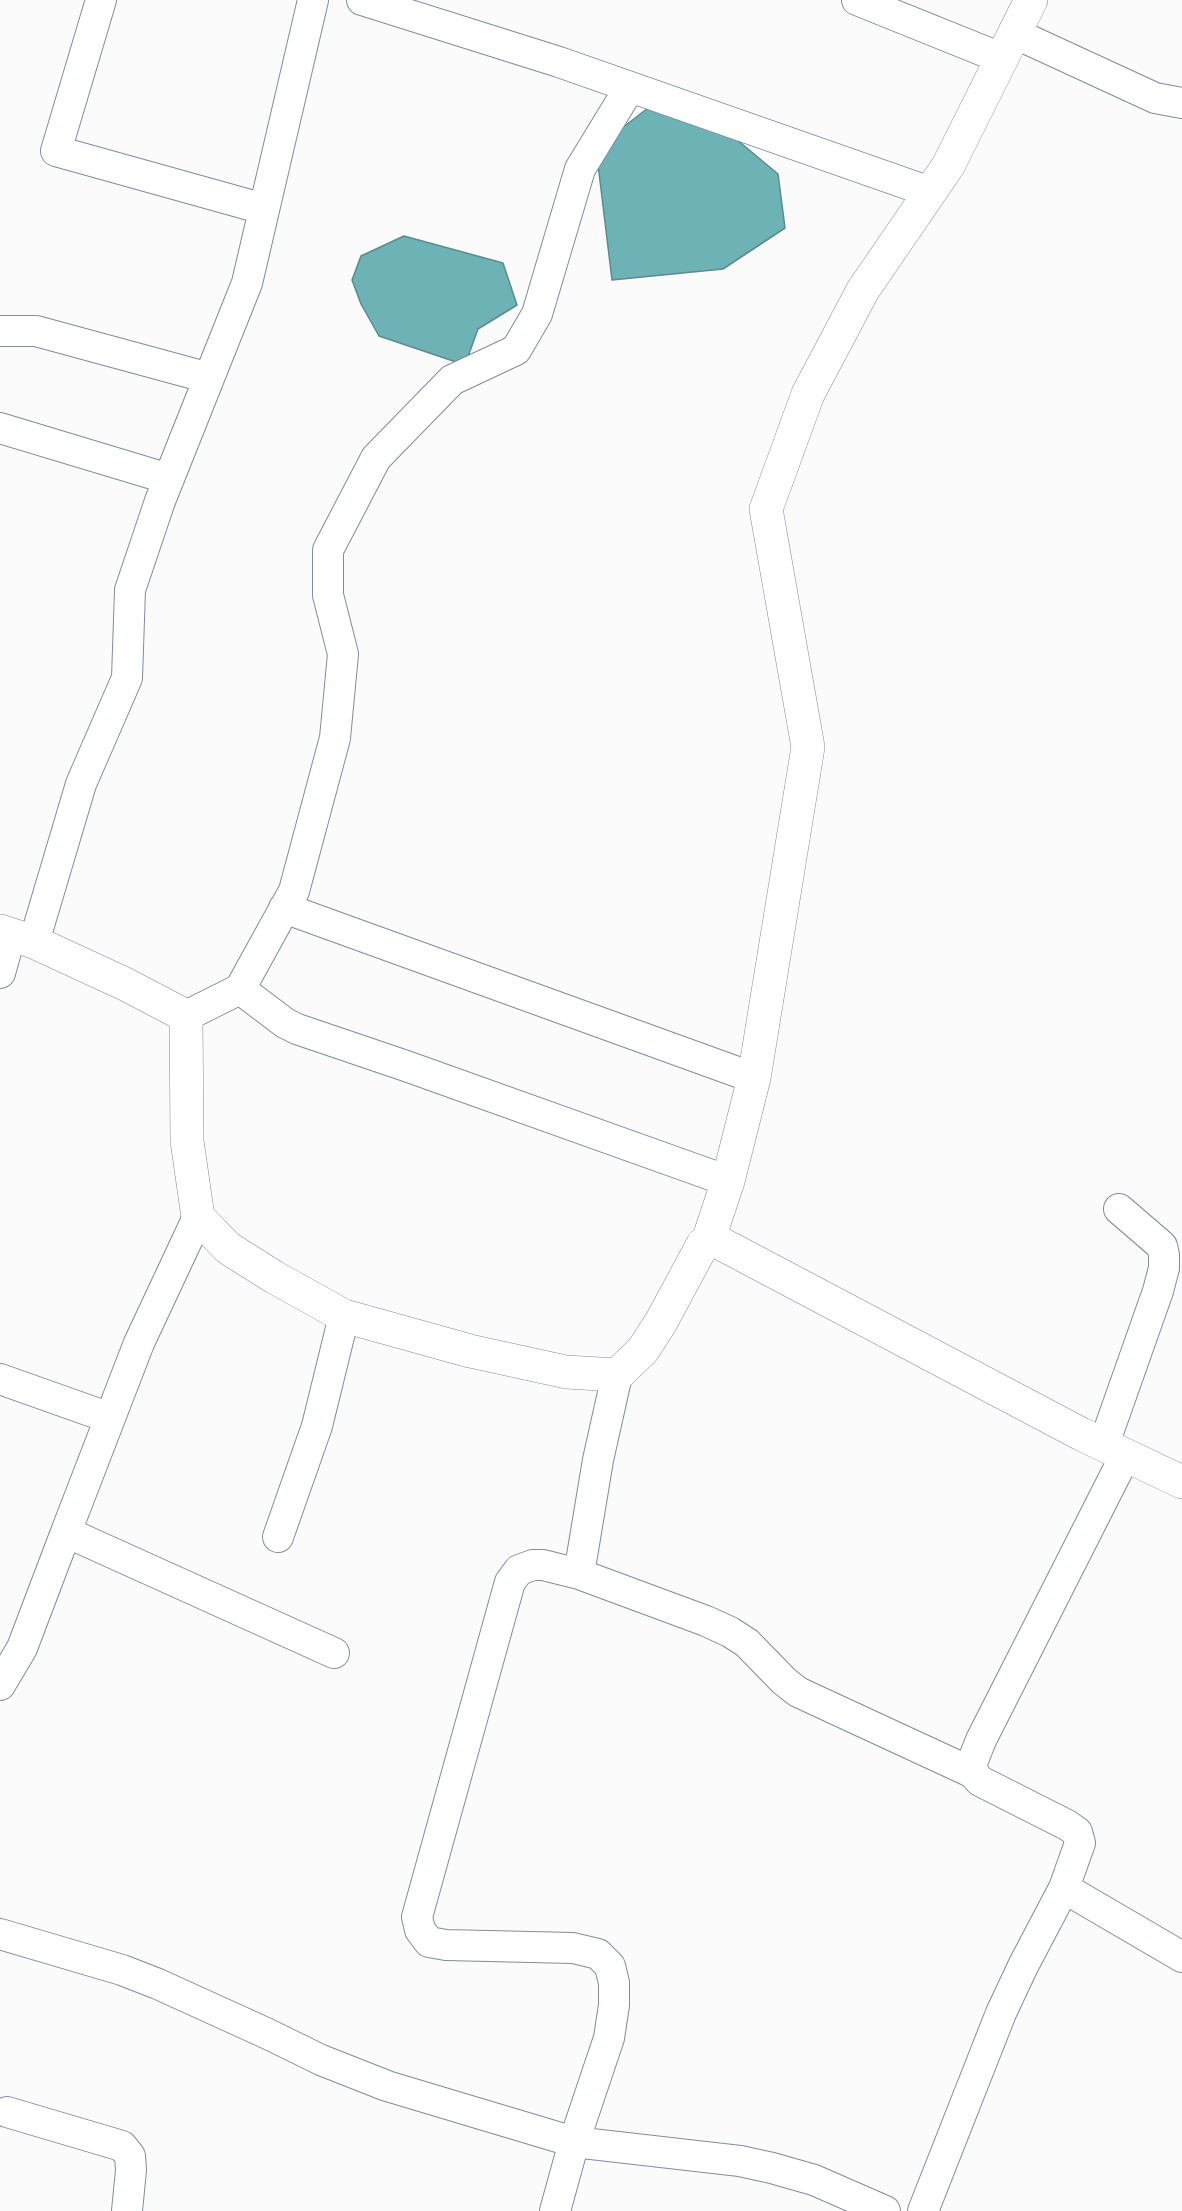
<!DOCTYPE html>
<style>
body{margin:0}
canvas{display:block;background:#fbfbfb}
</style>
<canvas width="1182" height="2211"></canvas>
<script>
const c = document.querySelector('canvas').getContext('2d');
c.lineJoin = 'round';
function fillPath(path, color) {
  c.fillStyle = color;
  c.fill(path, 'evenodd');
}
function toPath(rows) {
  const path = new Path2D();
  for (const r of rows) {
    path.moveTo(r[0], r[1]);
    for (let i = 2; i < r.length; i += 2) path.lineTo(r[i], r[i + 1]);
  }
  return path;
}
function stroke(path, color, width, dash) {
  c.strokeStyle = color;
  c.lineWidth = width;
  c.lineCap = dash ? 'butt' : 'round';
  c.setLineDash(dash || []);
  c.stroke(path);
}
const water = toPath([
 [652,105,724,129,778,174,785,228,723,269,612,280,596,148,652,105],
 [404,236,503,263,517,305,478,329,465,365,379,336,361,304,352,280,361,256,404,236]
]);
fillPath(water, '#6db2b4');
stroke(water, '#5a8c90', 1.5);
const street = toPath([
 [101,0,56,151,264,209],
 [362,0,559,62,930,192],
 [857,0,1001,58],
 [1014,33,1155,98,1182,103],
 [0,331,36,331,209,378],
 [0,428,169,479],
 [284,908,754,1078],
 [34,942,81,784,127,678,130,590,160,501,247,283,313,0],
 [0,973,11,934],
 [240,989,285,1023,297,1029,406,1066,728,1181],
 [186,1016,240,989,294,891,335,738,343,654,328,595,328,550,376,458,452,380,516,350,537,314,580,169,630,87],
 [198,1217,139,1343,66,1532,334,1653],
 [0,1379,110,1418],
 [1104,1444,1158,1291,1164,1268,1164,1255,1162,1246,1119,1209],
 [278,1537,317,1426,344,1316],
 [579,1574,706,1621,730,1632,747,1643,784,1681,798,1692,973,1773],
 [0,1685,22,1648,66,1532],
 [1064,1888,1182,1957],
 [0,1934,122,1970,158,1984,268,2034,321,2060,387,2086,574,2142,740,2161,772,2168,814,2180,885,2211],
 [7,2112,122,2146,130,2156,131,2170,127,2211],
 [555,2211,574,2142,609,2038,614,2005,614,1983,610,1966,598,1954,573,1948,446,1945,429,1942,420,1930,417,1917,510,1582,519,1570,533,1565,543,1565,579,1574,598,1460,617,1375],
 [923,2211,1001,2013,1023,1966,1064,1888,1080,1843,1077,1832,1067,1825,980,1781,973,1773,972,1763,981,1740,1125,1456]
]);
const secondary = toPath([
 [0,931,34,942,125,984,186,1016,187,1141,198,1217,228,1248,274,1277,344,1316,470,1351,566,1372,617,1375,643,1350,661,1322,703,1244,708,1241,716,1241,1081,1434,1182,1482],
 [708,1241,728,1181,754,1078,808,747,766,509,808,394,863,290,948,166,1031,0]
]);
stroke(street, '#7f8d9f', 32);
stroke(secondary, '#7f8d9f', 34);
stroke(street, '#fff', 30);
stroke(secondary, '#fff', 33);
</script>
